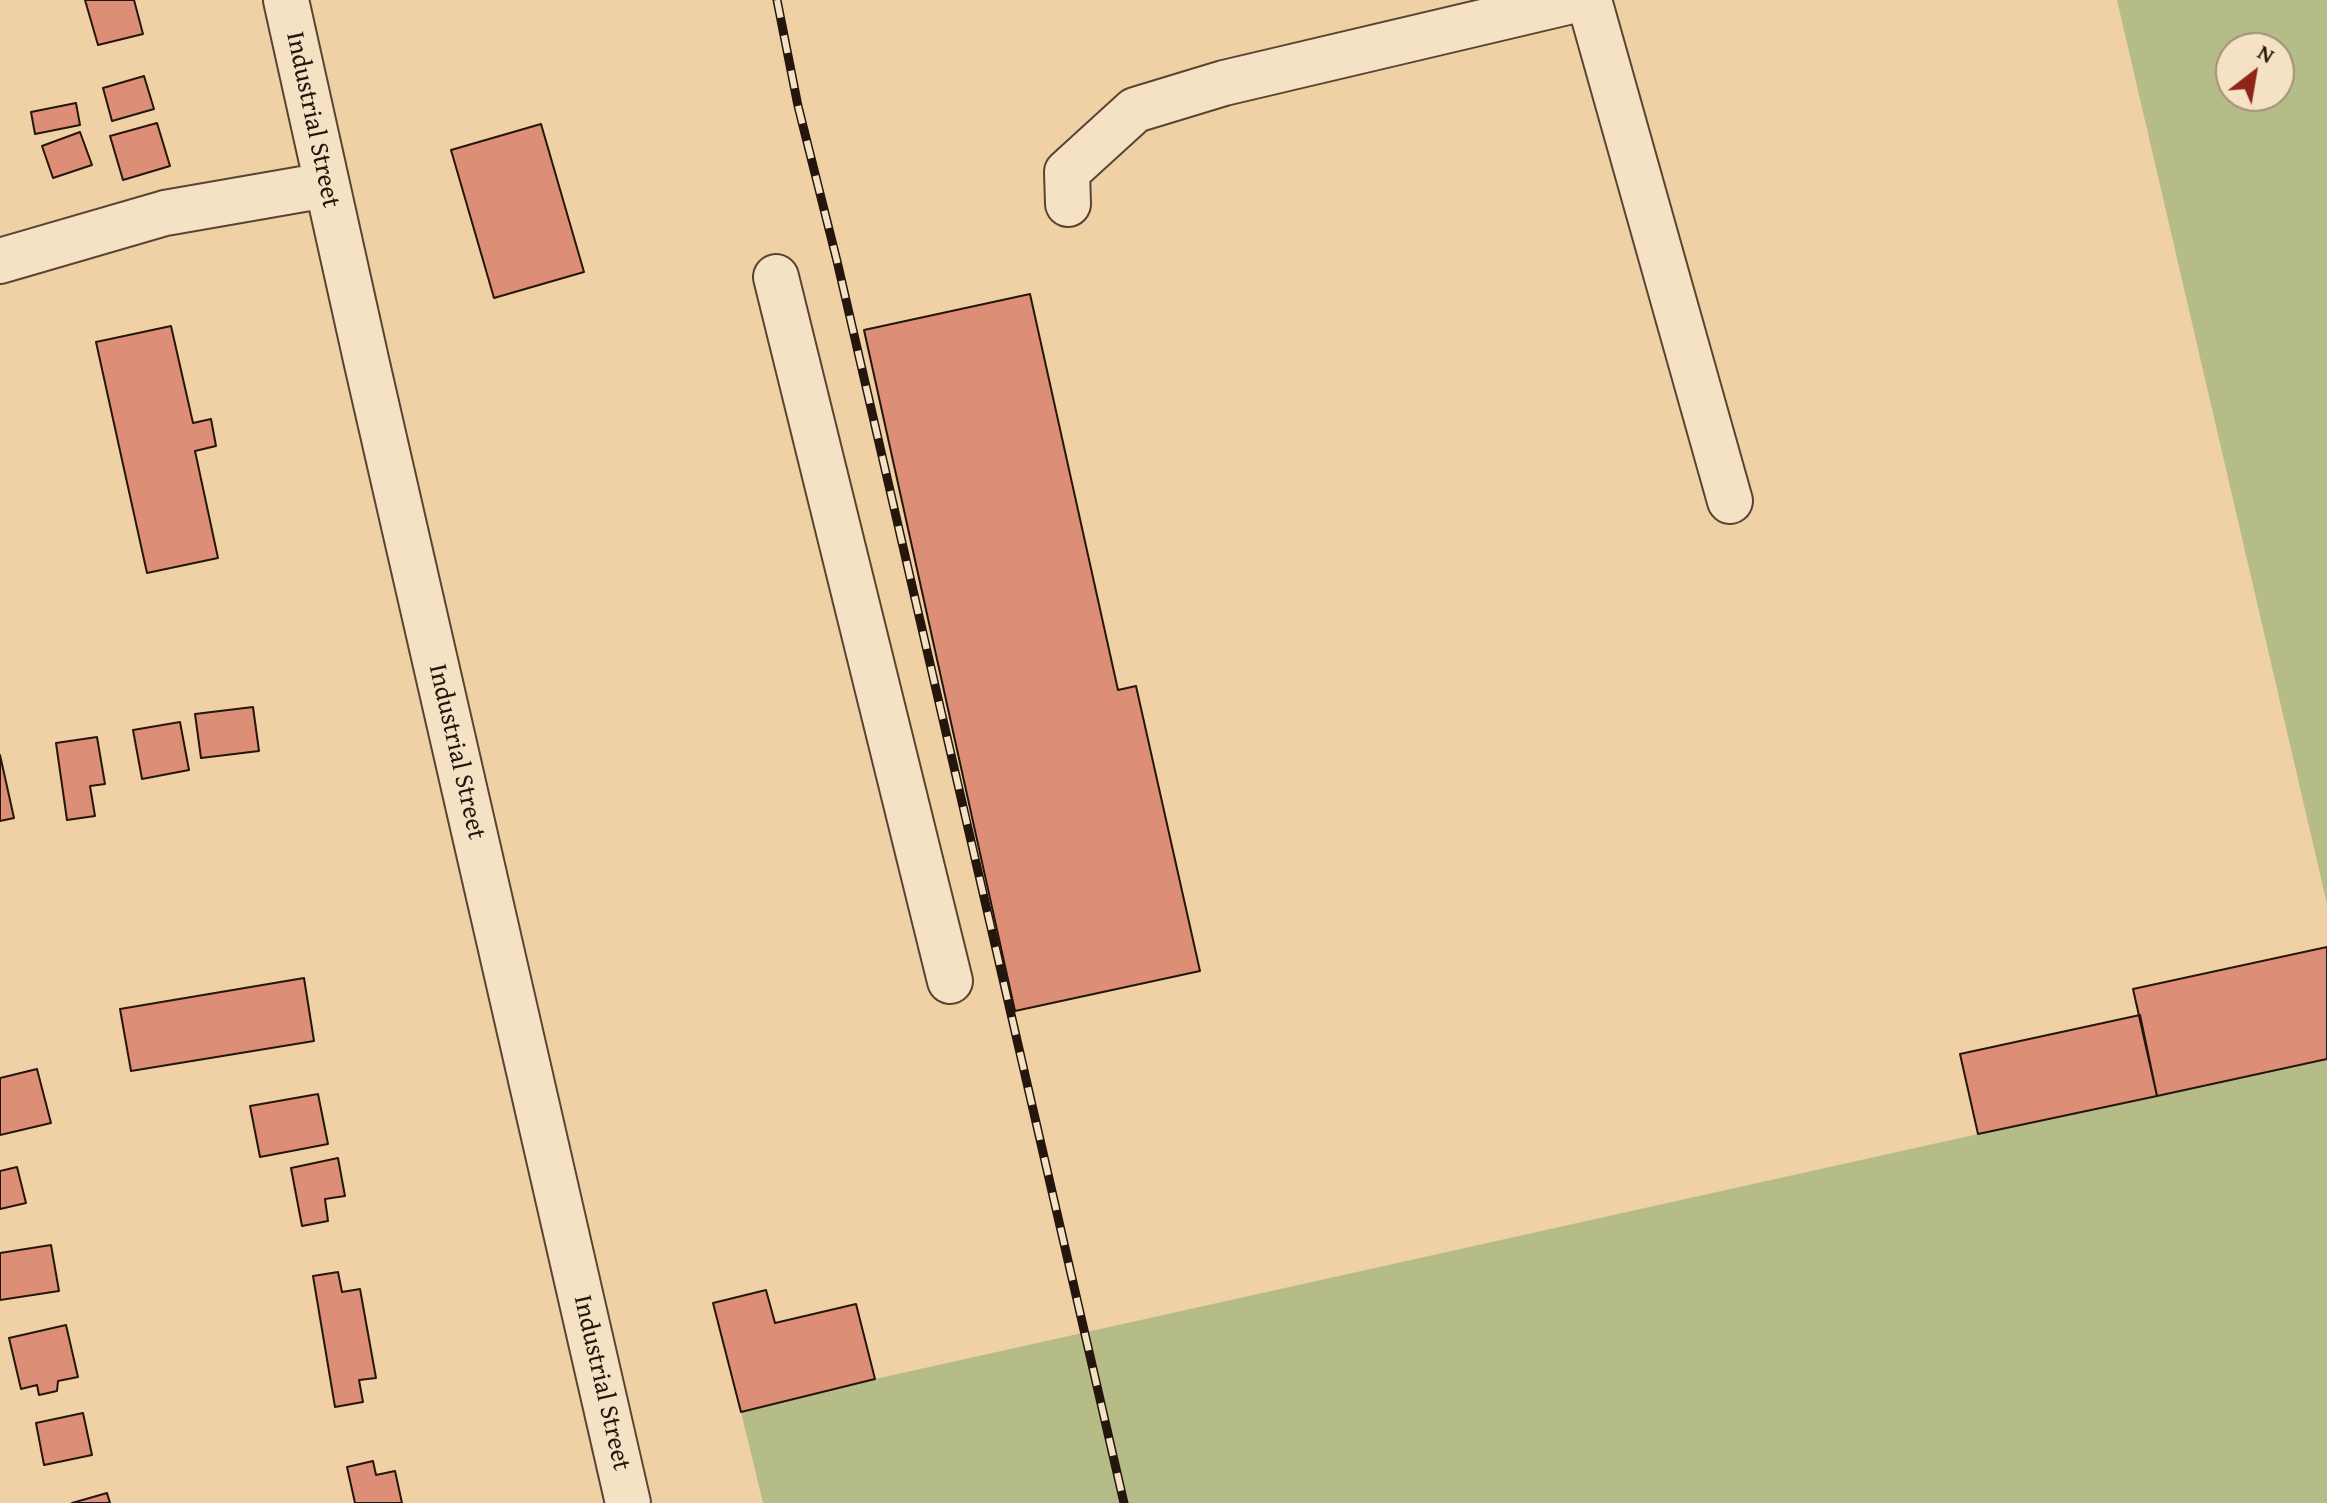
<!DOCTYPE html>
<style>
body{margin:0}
#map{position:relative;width:2327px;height:1503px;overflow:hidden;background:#efd1a5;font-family:"Gentium Book Plus",serif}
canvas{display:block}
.north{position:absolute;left:2215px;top:32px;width:80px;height:80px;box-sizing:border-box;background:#f5e1c4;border:2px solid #a1907a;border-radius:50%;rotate:31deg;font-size:22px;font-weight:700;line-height:32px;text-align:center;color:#24160c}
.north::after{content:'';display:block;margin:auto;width:28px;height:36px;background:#8f2418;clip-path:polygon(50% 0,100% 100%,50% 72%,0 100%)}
</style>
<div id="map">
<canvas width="2327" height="1503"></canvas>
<div class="north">N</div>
</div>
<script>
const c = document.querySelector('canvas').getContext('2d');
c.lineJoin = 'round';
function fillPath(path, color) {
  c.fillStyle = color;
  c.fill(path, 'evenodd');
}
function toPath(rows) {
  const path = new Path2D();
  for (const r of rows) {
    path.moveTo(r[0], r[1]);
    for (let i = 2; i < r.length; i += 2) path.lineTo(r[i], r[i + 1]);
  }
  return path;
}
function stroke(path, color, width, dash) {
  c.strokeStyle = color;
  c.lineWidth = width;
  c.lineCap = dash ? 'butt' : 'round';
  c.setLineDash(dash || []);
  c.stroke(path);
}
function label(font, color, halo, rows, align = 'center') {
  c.font = font + ' "Gentium Book Plus",serif';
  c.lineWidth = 7;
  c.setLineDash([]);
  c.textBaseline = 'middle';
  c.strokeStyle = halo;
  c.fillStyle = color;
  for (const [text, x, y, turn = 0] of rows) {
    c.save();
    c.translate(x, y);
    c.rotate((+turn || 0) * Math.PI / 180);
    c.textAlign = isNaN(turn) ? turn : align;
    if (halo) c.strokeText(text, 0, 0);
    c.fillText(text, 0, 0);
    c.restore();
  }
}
fillPath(toPath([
 [2117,0,2327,0,2327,904],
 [2279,48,2279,96,2231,96,2231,48],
 [2327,1059,2327,1503,763,1503,741,1412,875,1379,1978,1134]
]), '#b6bc88');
const building = toPath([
 [85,0,134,0,143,34,98,45,85,0],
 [144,76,154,109,112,121,103,88,144,76],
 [76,103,80,125,35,134,31,112,76,103],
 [157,123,170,166,123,180,110,136,157,123],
 [541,124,584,272,494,298,451,150,541,124],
 [80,132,92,165,53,178,42,146,80,132],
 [1030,294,1118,690,1136,686,1200,971,1015,1011,864,330,1030,294],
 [171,326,193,423,211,419,216,446,195,451,218,558,147,573,96,342,171,326],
 [253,707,259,751,201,758,195,714,253,707],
 [180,722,189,770,142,779,133,730,180,722],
 [97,737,105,784,90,786,95,816,67,820,56,743,97,737],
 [0,755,14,818,0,821,0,755],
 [2327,947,2327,1059,2157,1096,2133,989,2327,947],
 [304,978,314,1041,131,1071,120,1009,304,978],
 [2140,1015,2157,1096,1978,1134,1960,1054,2140,1015],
 [37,1069,51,1123,0,1135,0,1078,37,1069],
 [318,1094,328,1144,260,1157,250,1106,318,1094],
 [338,1158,345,1196,325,1199,328,1221,302,1226,291,1168,338,1158],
 [17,1167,26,1203,0,1209,0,1171,17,1167],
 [51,1245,59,1291,0,1300,0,1253,51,1245],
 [338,1272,342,1292,360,1289,376,1378,359,1380,363,1402,335,1407,313,1276,338,1272],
 [766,1290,775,1323,856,1304,875,1379,741,1412,713,1303,766,1290],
 [66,1325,78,1377,58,1381,57,1391,39,1395,37,1385,21,1389,9,1338,66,1325],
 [83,1413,92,1455,44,1465,36,1423,83,1413],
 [373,1461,376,1475,395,1471,402,1503,355,1503,347,1467,373,1461],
 [107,1493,110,1503,72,1503,107,1493]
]);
fillPath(building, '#dc8e76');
stroke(building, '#24160c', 2);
const minor = toPath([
 [286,0,367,364,628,1503],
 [1589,0,1730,501],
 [1068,204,1067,172,1135,110,1224,83,1576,0],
 [0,261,165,213,326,185],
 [776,277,950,981]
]);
stroke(minor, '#574532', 48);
stroke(minor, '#f5e1c4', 44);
const rail = toPath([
 [777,0,798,106,837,261,1124,1503]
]);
stroke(rail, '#24160c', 9);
stroke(rail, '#f5e1c4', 6, [18]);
label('26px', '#24160c', '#f5e1c4', [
 ["Industrial Street",312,120,78],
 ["Industrial Street",456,752,77],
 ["Industrial Street",601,1383,77]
]);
</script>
